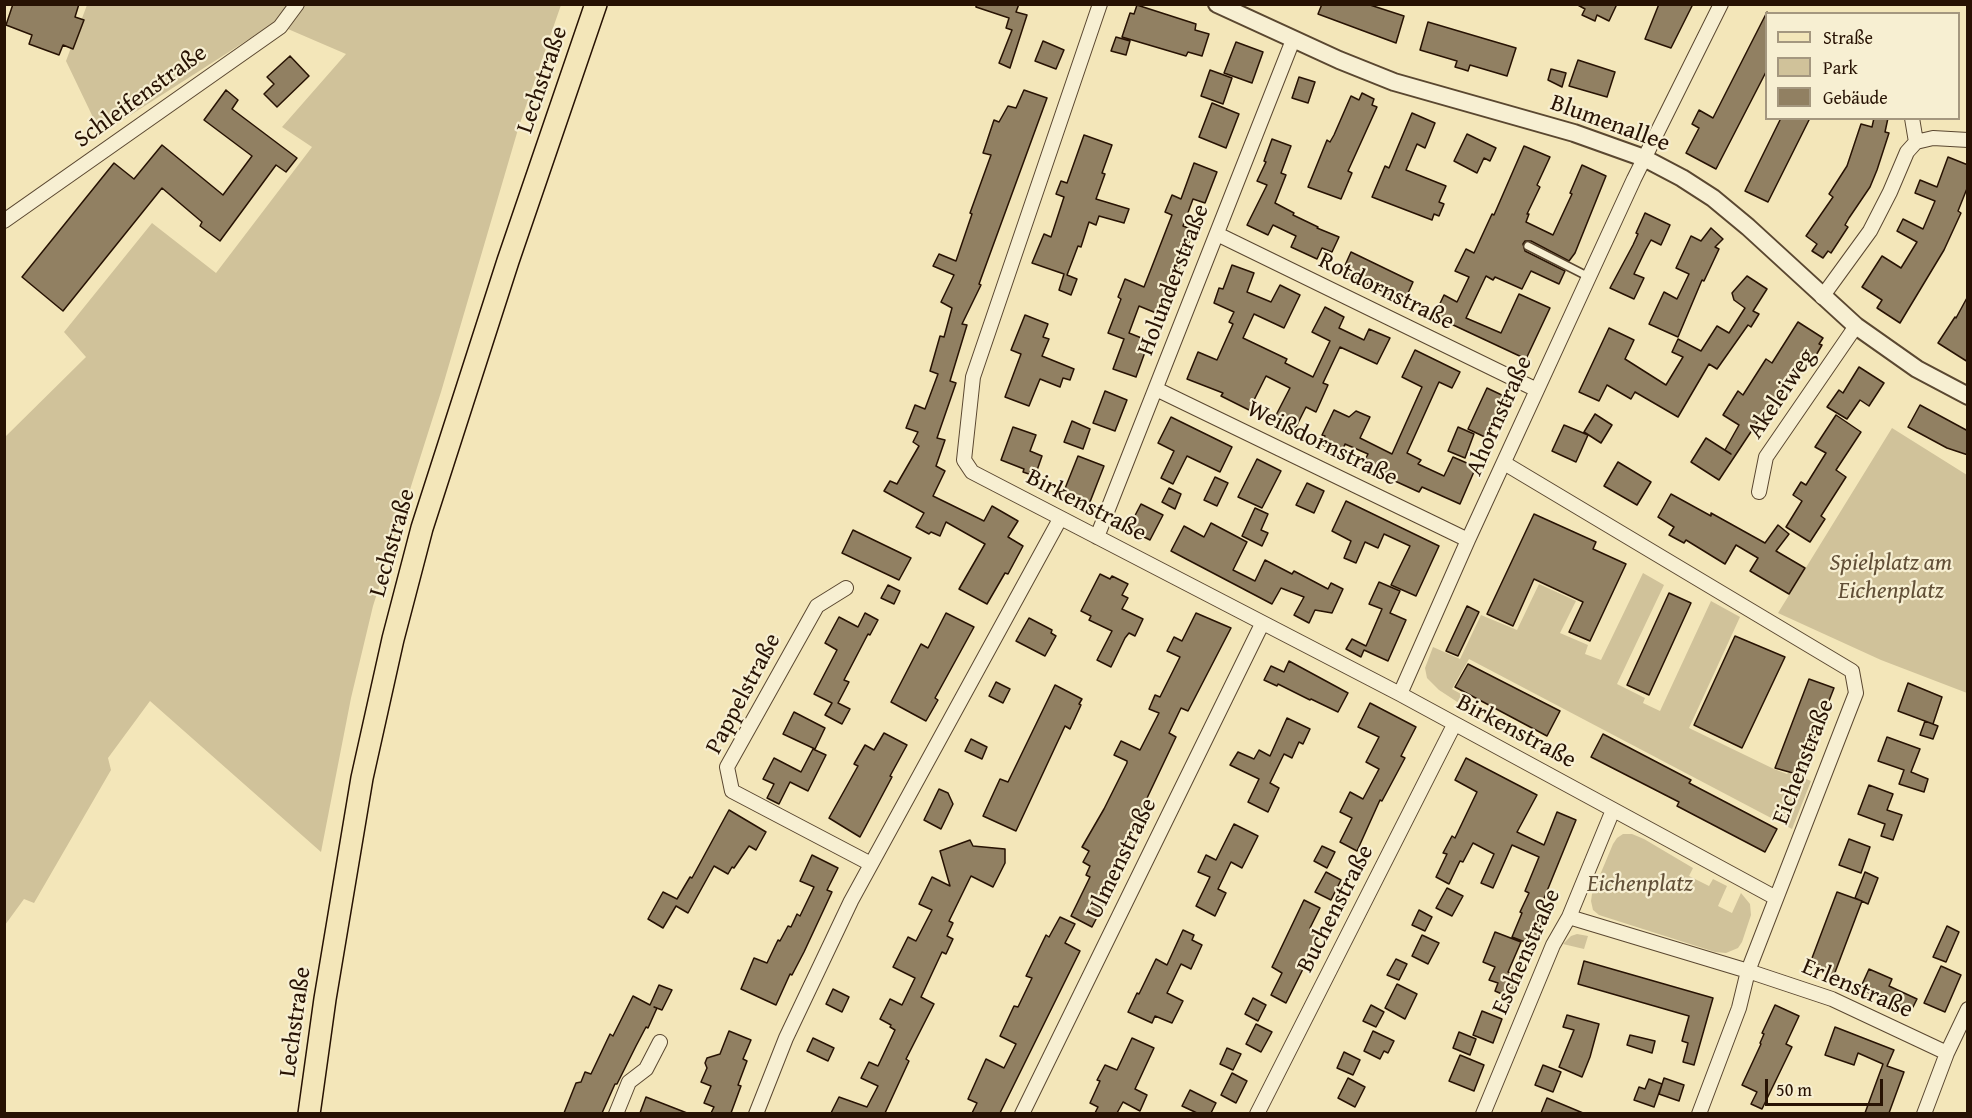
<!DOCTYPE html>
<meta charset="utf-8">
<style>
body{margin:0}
#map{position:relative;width:1972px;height:1118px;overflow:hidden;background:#f3e6b9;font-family:"Gentium Book Plus",serif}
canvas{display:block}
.frame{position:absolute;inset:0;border:6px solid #271203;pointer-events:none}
.legend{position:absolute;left:1765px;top:12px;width:195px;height:108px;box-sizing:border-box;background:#f7efd2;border:2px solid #a4977f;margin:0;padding:8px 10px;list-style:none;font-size:18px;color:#271203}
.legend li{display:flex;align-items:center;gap:12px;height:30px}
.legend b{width:30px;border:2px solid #a4977f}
.scale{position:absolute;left:1765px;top:1079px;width:118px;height:27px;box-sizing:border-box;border:3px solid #271203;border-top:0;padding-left:8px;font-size:18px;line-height:21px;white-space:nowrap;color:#271203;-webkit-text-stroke:4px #f7efd2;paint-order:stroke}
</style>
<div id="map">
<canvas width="1972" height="1118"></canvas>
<div class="frame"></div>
<ul class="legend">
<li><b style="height:8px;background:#f3e6b9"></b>Straße</li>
<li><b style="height:16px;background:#d0c29a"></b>Park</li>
<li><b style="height:16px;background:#918062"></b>Gebäude</li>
</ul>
<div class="scale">50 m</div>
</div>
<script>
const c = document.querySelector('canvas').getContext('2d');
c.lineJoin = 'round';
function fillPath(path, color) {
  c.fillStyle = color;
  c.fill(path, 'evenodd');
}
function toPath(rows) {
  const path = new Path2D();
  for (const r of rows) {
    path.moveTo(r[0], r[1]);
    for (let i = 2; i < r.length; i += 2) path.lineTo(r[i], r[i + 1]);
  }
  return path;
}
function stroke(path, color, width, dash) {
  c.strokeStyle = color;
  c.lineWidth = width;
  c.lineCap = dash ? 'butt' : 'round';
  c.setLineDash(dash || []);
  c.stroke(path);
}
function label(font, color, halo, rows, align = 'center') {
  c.font = font + ' "Gentium Book Plus",serif';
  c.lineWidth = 4.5;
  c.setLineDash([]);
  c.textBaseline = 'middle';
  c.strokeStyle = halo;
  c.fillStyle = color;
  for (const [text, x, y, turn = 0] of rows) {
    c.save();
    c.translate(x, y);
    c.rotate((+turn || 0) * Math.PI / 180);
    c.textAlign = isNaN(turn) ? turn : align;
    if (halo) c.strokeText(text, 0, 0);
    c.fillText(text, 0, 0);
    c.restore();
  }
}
fillPath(toPath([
 [87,5,561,5,519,126,441,392,373,606,351,698,321,852,150,701,108,758,111,770,34,903,24,899,5,925,5,437,86,357,64,332,152,223,216,273,312,147,282,127,346,54,274,23,101,134,66,61],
 [1892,428,1967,475,1967,693,1881,660,1778,613],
 [1643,573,1664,585,1617,684,1645,698,1643,703,1660,711,1711,601,1740,617,1689,728,1774,769,1787,774,1789,772,1811,781,1792,829,1469,659,1452,689,1472,700,1468,709,1439,690,1427,678,1425,668,1433,647,1460,659,1481,615,1517,630,1539,584,1576,601,1560,633,1588,645,1585,654,1601,660],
 [1623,834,1632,834,1644,839,1693,868,1689,876,1709,886,1713,879,1727,886,1718,906,1732,913,1741,893,1750,904,1751,915,1742,942,1738,948,1726,953,1715,952,1599,915,1593,910,1591,901,1592,894,1613,844,1617,838],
 [1577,934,1588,936,1584,949,1563,944,1571,936]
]), '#d0c29a');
const building = toPath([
 [13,4,79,4,75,17,84,20,73,49,63,45,59,55,29,44,32,35,6,25,13,4],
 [976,4,1019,4,1016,12,1027,15,1010,68,999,63,1012,30,1006,28,1009,18,976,7,976,4],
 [1322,4,1367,4,1404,16,1396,43,1318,14,1322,4],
 [1576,4,1617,4,1609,21,1597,15,1595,21,1582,15,1585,9,1576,4],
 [1659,4,1693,4,1671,48,1645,39,1659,4],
 [1137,5,1196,24,1195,30,1209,34,1202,56,1188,52,1186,56,1122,37,1130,13,1134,14,1137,5],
 [1767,12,1767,70,1716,169,1686,153,1699,128,1692,124,1699,110,1713,118,1767,12],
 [1428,22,1516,48,1507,76,1470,65,1468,71,1462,69,1455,67,1457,61,1420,50,1428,22],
 [1116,37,1130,41,1126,55,1111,51,1116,37],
 [1043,41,1064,50,1056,69,1035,61,1043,41],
 [1236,42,1263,52,1252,83,1224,73,1236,42],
 [290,56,309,76,277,107,264,94,274,84,267,77,290,56],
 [1578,60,1615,72,1607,97,1569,86,1578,60],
 [1551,69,1566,73,1562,87,1548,80,1551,69],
 [1210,70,1232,78,1223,104,1201,96,1210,70],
 [1299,77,1315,82,1308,103,1292,98,1299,77],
 [226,90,238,100,232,109,297,158,286,172,276,165,220,241,200,226,202,222,162,188,63,311,22,277,114,163,134,179,162,145,223,195,252,156,204,120,226,90],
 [1024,90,1047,98,979,284,981,285,962,324,967,325,950,381,956,383,937,438,945,440,936,466,945,471,933,496,984,521,992,506,1018,521,1008,537,1023,546,1008,574,1005,573,987,604,959,589,985,544,946,522,940,536,931,532,929,534,916,527,924,513,884,491,890,481,897,484,919,446,913,442,918,432,906,428,915,405,925,409,938,374,930,371,940,336,944,337,952,308,941,302,954,275,933,266,939,254,956,261,972,214,970,213,991,155,983,153,994,120,999,122,1008,106,1016,108,1024,90],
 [1362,93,1374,99,1372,105,1377,107,1348,171,1352,173,1341,199,1308,187,1327,140,1330,142,1334,135,1351,96,1359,100,1362,93],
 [1212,103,1239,114,1226,148,1199,137,1212,103],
 [1412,113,1435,123,1425,148,1417,144,1406,170,1446,186,1439,202,1444,204,1439,216,1434,214,1432,220,1372,197,1385,166,1389,168,1412,113],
 [1781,118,1810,118,1768,202,1745,191,1781,118],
 [1874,118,1888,118,1885,132,1889,133,1877,170,1870,187,1849,218,1845,225,1848,227,1831,253,1828,251,1823,258,1812,251,1817,244,1806,236,1833,197,1829,194,1847,166,1861,124,1872,127,1874,118],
 [1467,134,1496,148,1490,161,1484,158,1477,173,1454,161,1467,134],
 [1084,135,1112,145,1102,173,1105,174,1096,199,1129,209,1124,223,1099,216,1096,225,1089,222,1081,247,1078,246,1067,275,1077,279,1071,295,1059,290,1064,274,1032,263,1044,234,1051,237,1064,197,1056,194,1061,181,1067,183,1084,135],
 [1272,139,1291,146,1281,173,1286,175,1275,203,1294,213,1293,215,1318,227,1317,228,1339,237,1332,252,1322,248,1317,259,1291,247,1296,236,1273,225,1268,235,1247,225,1267,185,1257,181,1266,162,1264,161,1272,139],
 [1524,146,1550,157,1537,185,1540,187,1527,214,1529,214,1526,222,1553,235,1572,194,1570,193,1582,165,1606,176,1575,253,1569,261,1531,241,1525,241,1523,244,1525,251,1565,271,1559,284,1531,271,1522,289,1495,277,1493,280,1486,276,1466,318,1501,333,1519,294,1550,308,1526,359,1434,316,1444,295,1457,302,1469,277,1455,271,1466,249,1474,253,1492,214,1494,215,1524,146],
 [1948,157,1968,165,1968,186,1958,211,1961,213,1944,250,1900,323,1877,308,1882,300,1862,287,1882,256,1901,268,1917,242,1897,231,1903,219,1923,229,1935,201,1915,193,1920,180,1937,187,1948,157],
 [1194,163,1217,172,1205,203,1193,199,1183,226,1194,230,1163,308,1159,306,1156,313,1139,306,1129,333,1149,341,1136,377,1113,369,1124,339,1108,333,1121,299,1118,297,1125,279,1144,287,1172,215,1165,212,1172,195,1181,199,1194,163],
 [1645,213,1670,225,1661,245,1651,240,1645,251,1634,274,1644,278,1634,299,1610,288,1633,245,1638,234,1636,233,1645,213],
 [1711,228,1723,239,1715,247,1719,249,1704,281,1702,280,1678,337,1649,324,1664,292,1677,299,1689,274,1676,268,1691,236,1701,241,1711,228],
 [1351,252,1413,282,1404,302,1342,272,1351,252],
 [1232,265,1254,273,1247,292,1271,302,1280,285,1300,295,1284,328,1254,314,1243,338,1287,359,1285,363,1313,377,1330,341,1312,332,1325,307,1344,317,1339,328,1364,340,1369,329,1390,338,1377,364,1340,347,1323,383,1328,385,1316,412,1306,407,1294,431,1273,421,1290,388,1266,376,1249,410,1221,396,1223,393,1187,379,1198,352,1217,360,1233,324,1229,322,1234,312,1214,303,1219,288,1223,289,1232,265],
 [1747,276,1767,289,1753,311,1759,314,1751,327,1748,325,1717,369,1709,364,1678,417,1635,392,1631,399,1607,385,1599,401,1579,392,1609,328,1634,340,1625,359,1666,385,1683,357,1672,352,1678,339,1701,351,1717,326,1729,333,1745,308,1734,300,1732,293,1747,276],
 [1968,296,1968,362,1938,343,1955,317,1956,318,1968,296],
 [1025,315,1048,324,1043,337,1049,339,1042,356,1074,369,1070,380,1063,378,1060,387,1040,379,1029,406,1005,397,1021,354,1011,350,1025,315],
 [1798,322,1823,338,1819,344,1822,345,1815,357,1812,355,1807,360,1796,377,1794,376,1770,411,1766,409,1719,480,1691,462,1706,438,1731,454,1725,450,1739,425,1723,415,1738,391,1743,395,1766,359,1772,363,1798,322],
 [1415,350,1460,372,1452,388,1439,382,1407,453,1421,460,1418,464,1444,476,1453,457,1476,467,1460,504,1422,487,1419,492,1362,466,1368,454,1345,444,1341,454,1321,444,1325,436,1322,435,1334,410,1349,417,1356,411,1370,417,1360,438,1392,454,1422,387,1402,377,1415,350],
 [1859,367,1884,383,1869,406,1860,400,1847,419,1827,407,1839,390,1843,393,1859,367],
 [1487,388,1508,398,1489,439,1468,429,1487,388],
 [1105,391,1127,400,1115,431,1093,423,1105,391],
 [1920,405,1968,431,1968,455,1947,448,1908,427,1920,405],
 [1595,414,1612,425,1601,443,1584,432,1595,414],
 [1836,415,1861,432,1836,470,1846,477,1821,516,1825,519,1810,542,1786,527,1802,501,1793,495,1801,482,1806,485,1826,453,1815,447,1836,415],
 [1171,417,1232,447,1220,472,1187,456,1173,484,1161,478,1174,451,1158,443,1171,417],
 [1072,421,1090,429,1083,449,1064,442,1072,421],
 [1564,425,1588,435,1576,462,1552,451,1564,425],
 [1013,427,1036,435,1030,451,1042,456,1035,476,1023,472,1024,469,1001,460,1013,427],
 [1458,427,1474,434,1465,458,1448,451,1458,427],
 [1078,456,1104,466,1088,507,1072,501,1074,495,1064,491,1078,456],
 [1257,459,1281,471,1262,508,1238,497,1257,459],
 [1618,462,1651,482,1637,505,1604,486,1618,462],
 [1215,477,1228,483,1217,506,1204,500,1215,477],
 [1307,483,1324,491,1314,513,1296,505,1307,483],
 [1169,488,1181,494,1175,509,1162,502,1169,488],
 [1671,494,1711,516,1711,513,1765,543,1778,525,1789,534,1776,551,1805,568,1789,594,1750,571,1758,558,1736,545,1725,564,1686,540,1684,543,1669,535,1674,527,1658,517,1671,494],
 [1346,501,1439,546,1416,596,1391,585,1410,546,1384,534,1378,548,1365,542,1356,563,1344,558,1351,541,1332,531,1346,501],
 [1141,504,1163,515,1150,540,1128,529,1141,504],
 [1255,508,1268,514,1261,530,1268,533,1262,546,1242,536,1255,508],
 [1534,514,1596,542,1593,549,1626,564,1590,641,1569,632,1583,602,1534,579,1513,626,1487,614,1534,514],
 [1211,523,1247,542,1233,570,1255,581,1265,560,1292,574,1294,571,1328,589,1331,583,1343,589,1332,613,1315,610,1309,623,1294,615,1304,597,1281,588,1272,604,1171,551,1184,526,1204,537,1211,523],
 [853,530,911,558,899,580,842,553,853,530],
 [1100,574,1110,579,1112,576,1128,584,1122,595,1128,598,1122,609,1143,619,1135,636,1129,633,1125,638,1111,667,1097,660,1112,631,1089,620,1091,616,1081,611,1100,574],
 [1379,582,1400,591,1390,613,1406,620,1388,661,1364,650,1361,657,1346,649,1352,639,1366,646,1382,609,1369,604,1379,582],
 [888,585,900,591,894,604,881,598,888,585],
 [1669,593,1691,603,1649,695,1627,685,1669,593],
 [1467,606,1479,612,1458,656,1446,651,1467,606],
 [865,613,878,620,870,635,868,634,844,680,849,682,838,703,850,709,842,724,825,715,832,703,814,694,837,650,825,643,839,617,858,627,865,613],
 [946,613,974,627,935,698,938,700,926,721,891,702,921,644,928,648,946,613],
 [1196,613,1231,628,1188,711,1181,708,1169,733,1176,737,1101,895,1107,898,1092,927,1071,916,1090,877,1086,875,1090,866,1083,862,1089,851,1082,847,1104,809,1127,763,1127,761,1114,755,1121,741,1140,750,1159,713,1149,709,1155,695,1160,697,1180,657,1167,651,1174,637,1182,641,1196,613],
 [1029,618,1052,630,1051,633,1056,636,1045,656,1016,641,1029,618],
 [1735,636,1785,657,1742,748,1694,725,1735,636],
 [1289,661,1348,693,1338,712,1311,699,1310,700,1278,684,1277,686,1264,680,1271,666,1284,672,1289,661],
 [1468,664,1560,711,1547,736,1455,687,1468,664],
 [1809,679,1834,688,1800,775,1775,768,1809,679],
 [996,682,1010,689,1003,703,989,696,996,682],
 [1908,683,1942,697,1933,724,1898,711,1908,683],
 [1055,685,1082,699,1079,704,1081,705,1070,729,1065,726,1016,831,983,816,1000,779,1008,782,1055,685],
 [1370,703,1416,727,1401,756,1405,758,1382,801,1380,800,1357,851,1340,842,1352,818,1340,812,1350,792,1363,799,1379,769,1366,762,1379,737,1358,727,1370,703],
 [794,712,825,728,815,749,783,734,794,712],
 [1287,718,1310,729,1303,744,1299,742,1292,758,1284,754,1270,783,1279,788,1268,812,1248,802,1259,779,1230,765,1238,752,1254,759,1259,750,1270,756,1287,718],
 [1925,721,1938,726,1933,739,1920,735,1925,721],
 [884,733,907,745,890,776,892,777,860,837,829,818,858,766,854,764,865,745,874,750,884,733],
 [1603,734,1691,780,1689,783,1777,829,1765,852,1677,806,1679,802,1591,757,1603,734],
 [1887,737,1920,749,1911,772,1928,779,1924,792,1899,784,1904,770,1878,761,1887,737],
 [971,739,987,747,982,759,965,751,971,739],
 [813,749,826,755,808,791,790,782,779,804,767,798,774,784,763,779,774,758,801,772,813,749],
 [1466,758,1537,795,1517,832,1544,845,1557,812,1576,820,1536,918,1543,921,1533,945,1512,937,1522,913,1520,912,1529,893,1525,891,1539,857,1512,845,1493,888,1481,883,1494,854,1473,843,1463,862,1460,861,1449,884,1436,877,1447,854,1443,853,1452,836,1455,838,1477,792,1455,780,1466,758],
 [1869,785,1893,794,1887,810,1902,815,1893,840,1881,836,1885,824,1858,814,1869,785],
 [939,789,948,793,953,804,941,829,924,820,939,789],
 [729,810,766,832,756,850,749,846,734,868,732,867,728,874,714,866,688,913,676,906,663,928,648,919,663,892,677,899,690,877,692,878,729,810],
 [1234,824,1258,836,1242,868,1231,862,1218,889,1226,893,1215,916,1196,906,1210,877,1198,872,1206,855,1216,860,1234,824],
 [1849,839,1870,847,1861,873,1839,865,1849,839],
 [970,840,973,846,1005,849,1005,863,993,887,971,876,949,921,953,923,947,936,953,939,946,954,942,952,921,997,934,1004,906,1059,909,1061,885,1113,831,1113,839,1097,867,1107,878,1086,861,1078,869,1062,878,1066,895,1030,890,1027,891,1025,880,1019,890,999,902,1005,915,978,893,967,908,937,916,941,932,910,919,904,932,877,950,886,940,851,970,840],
 [1322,846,1335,852,1327,868,1314,861,1322,846],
 [812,855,838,868,827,890,832,892,804,952,792,975,790,974,776,1005,741,989,754,958,767,963,778,940,780,941,788,926,791,927,797,914,800,916,814,887,800,881,812,855],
 [1326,872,1341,880,1331,900,1315,892,1326,872],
 [1865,872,1878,878,1868,904,1855,898,1865,872],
 [1447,888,1463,896,1452,916,1436,908,1447,888],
 [1837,892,1862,901,1834,975,1809,966,1837,892],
 [1304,900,1320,908,1310,928,1321,933,1286,1003,1271,995,1282,973,1272,967,1304,900],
 [1419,910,1432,917,1425,931,1412,925,1419,910],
 [1060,917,1075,924,1065,943,1080,951,1000,1113,972,1113,977,1103,968,1099,986,1059,1004,1068,1016,1044,1000,1036,1014,1006,1018,1007,1032,978,1026,976,1046,935,1049,937,1060,917],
 [1947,926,1959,932,1946,962,1933,957,1947,926],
 [1183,930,1194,935,1192,940,1202,945,1191,969,1181,964,1167,993,1183,1001,1172,1023,1155,1016,1152,1023,1128,1012,1137,993,1139,994,1156,959,1167,965,1183,930],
 [1495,932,1521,942,1508,972,1519,976,1511,998,1495,991,1498,983,1489,980,1495,967,1483,962,1495,932],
 [1422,935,1439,943,1428,964,1412,956,1422,935],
 [1396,959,1407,964,1399,980,1387,975,1396,959],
 [1584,961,1713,998,1694,1065,1683,1062,1688,1043,1682,1041,1689,1016,1578,984,1584,961],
 [1941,966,1961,975,1945,1012,1924,1003,1941,966],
 [1869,969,1892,979,1889,986,1917,999,1911,1011,1860,989,1869,969],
 [1397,984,1417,994,1405,1019,1385,1008,1397,984],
 [659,985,672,990,662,1010,654,1007,657,1008,648,1028,646,1027,636,1046,617,1084,615,1084,602,1113,564,1113,576,1083,581,1082,585,1072,591,1074,610,1034,613,1036,633,996,650,1005,659,985],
 [833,989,849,997,842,1012,826,1004,833,989],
 [1253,998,1266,1005,1258,1021,1245,1014,1253,998],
 [1371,1005,1384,1012,1376,1027,1363,1021,1371,1005],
 [1775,1005,1799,1016,1786,1044,1792,1047,1762,1109,1751,1104,1757,1092,1742,1085,1761,1044,1760,1043,1764,1034,1762,1033,1775,1005],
 [1482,1011,1502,1019,1493,1043,1473,1035,1482,1011],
 [1567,1015,1599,1024,1590,1057,1582,1077,1559,1067,1574,1030,1563,1027,1567,1015],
 [1256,1024,1272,1032,1261,1052,1246,1044,1256,1024],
 [1835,1027,1894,1050,1887,1066,1904,1072,1889,1113,1865,1113,1883,1064,1858,1053,1854,1065,1825,1055,1835,1027],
 [729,1031,751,1040,743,1059,747,1061,738,1085,741,1086,731,1113,711,1113,714,1107,704,1103,711,1086,701,1082,707,1068,705,1063,707,1058,720,1054,729,1031],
 [1373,1031,1394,1041,1388,1053,1384,1051,1380,1059,1364,1051,1373,1031],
 [1459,1032,1476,1039,1470,1055,1453,1048,1459,1032],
 [1630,1035,1655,1041,1652,1053,1627,1045,1630,1035],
 [813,1038,834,1048,828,1061,807,1051,813,1038],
 [1132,1038,1154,1048,1135,1089,1147,1095,1140,1111,1123,1102,1117,1113,1095,1113,1098,1107,1090,1103,1100,1081,1097,1080,1105,1065,1117,1070,1132,1038],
 [1227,1048,1241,1054,1233,1070,1220,1064,1227,1048],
 [1344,1052,1360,1060,1353,1075,1337,1068,1344,1052],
 [1460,1055,1484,1065,1474,1091,1449,1081,1460,1055],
 [1543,1065,1561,1072,1553,1092,1535,1085,1543,1065],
 [1232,1073,1247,1081,1236,1103,1221,1095,1232,1073],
 [1348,1078,1365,1087,1355,1107,1338,1098,1348,1078],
 [1664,1078,1684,1085,1679,1101,1659,1094,1664,1078],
 [1649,1079,1662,1084,1654,1107,1634,1100,1639,1087,1645,1089,1649,1079],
 [1190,1090,1216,1103,1211,1113,1197,1113,1182,1106,1190,1090],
 [646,1097,687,1113,640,1113,646,1097],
 [1547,1098,1583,1113,1541,1113,1547,1098]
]);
fillPath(building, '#918062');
stroke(building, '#271203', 1.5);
const service = toPath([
 [1528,246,1589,277]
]);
const minor = toPath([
 [1100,4,973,377,964,460,972,472,1400,694,1776,898],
 [1912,118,1916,142],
 [4,221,280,27,297,4],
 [1217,234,1537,390],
 [1822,297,1870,231,1890,192,1907,152,1916,142,1933,138,1968,140],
 [1156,389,1468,540],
 [1504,463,1852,671,1856,693,1748,971,1739,1008,1699,1114],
 [1759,492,1766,457,1856,326],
 [1097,537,1293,40],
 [846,588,817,606,727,767,732,791,871,864],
 [1400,694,1468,540,1634,179,1721,4],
 [1569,917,1748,971,1832,999,1947,1053],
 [616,1114,629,1082,646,1069,660,1042],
 [756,1114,786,1038,851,901,1060,519],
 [1022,1114,1262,624],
 [1257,1114,1454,725],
 [1483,1114,1553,945,1569,917,1613,810],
 [1924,1114,1947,1053,1968,1009]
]);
const tertiary = toPath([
 [1217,4,1339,60,1394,82,1574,133,1644,158,1682,178,1713,198,1748,227,1856,326,1917,369,1968,396]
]);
const primary = toPath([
 [309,1114,325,999,362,778,393,639,422,528,508,261,596,4]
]);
stroke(service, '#5a4730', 10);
stroke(minor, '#5a4730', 16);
stroke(tertiary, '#5a4730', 20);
stroke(primary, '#271203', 24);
stroke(service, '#f7efd2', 7);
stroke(minor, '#f7efd2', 14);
stroke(tertiary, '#f7efd2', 16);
stroke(primary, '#f3e6b9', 21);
label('24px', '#271203', '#f7efd2', [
 ["Lechstraße",543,80,-71],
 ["Schleifenstraße",141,97,-36],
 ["Blumenallee",1610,124,20],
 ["Holunderstraße",1174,280,-69],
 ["Rotdornstraße",1386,292,26],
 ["Akeleiweg",1782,394,-56],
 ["Ahornstraße",1500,416,-66],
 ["Weißdornstraße",1322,444,26],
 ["Birkenstraße",1086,506,27],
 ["Lechstraße",393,543,-74],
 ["Pappelstraße",744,694,-62],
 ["Birkenstraße",1516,732,28],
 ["Eichenstraße",1804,762,-69],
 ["Ulmenstraße",1122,859,-64],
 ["Buchenstraße",1336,909,-63],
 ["Eschenstraße",1527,952,-66],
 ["Erlenstraße",1857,989,23],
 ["Lechstraße",296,1022,-82]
]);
label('italic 24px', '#625038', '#f7efd2', [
 ["Spielplatz am",1891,564],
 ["Eichenplatz",1891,592],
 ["Eichenplatz",1640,885]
]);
</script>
